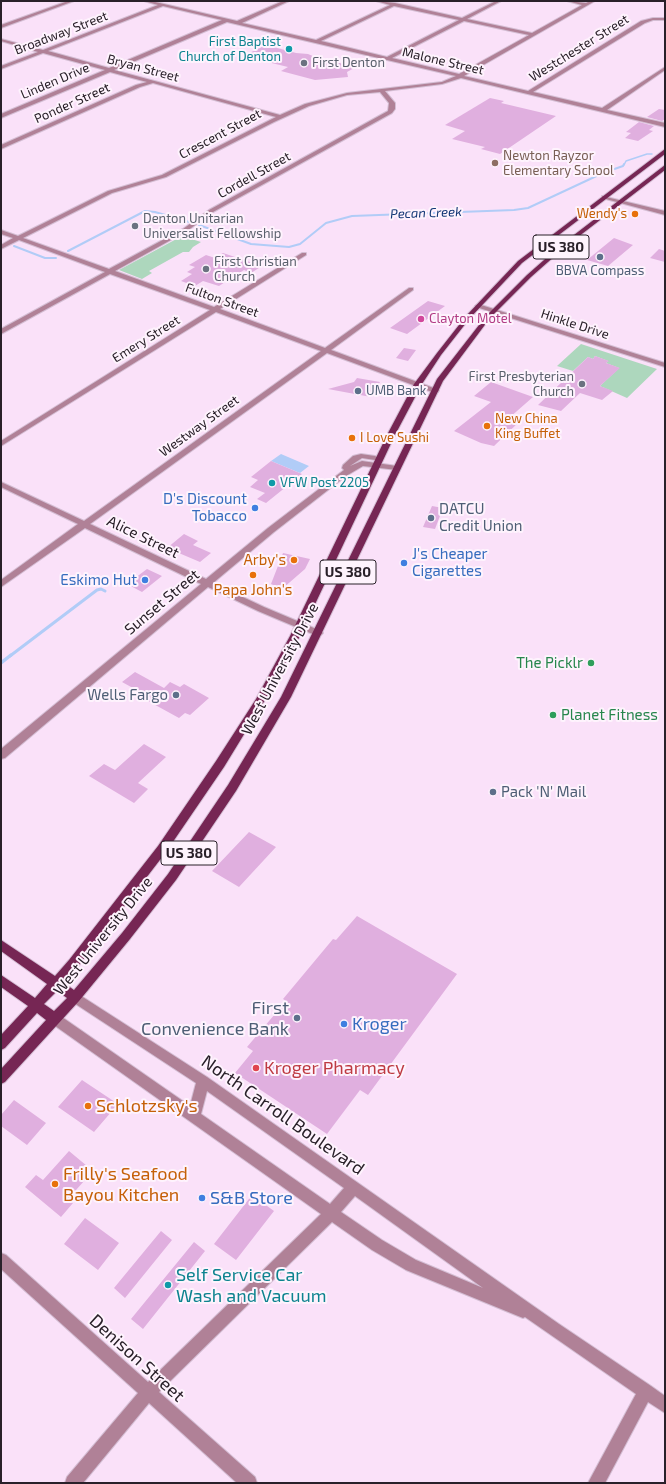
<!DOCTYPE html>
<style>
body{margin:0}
#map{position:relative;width:666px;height:1484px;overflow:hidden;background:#fae1f9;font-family:"Exo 2",sans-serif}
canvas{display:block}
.frame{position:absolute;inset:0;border:2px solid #292029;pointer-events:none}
</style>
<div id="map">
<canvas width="666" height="1484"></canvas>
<div class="frame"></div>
</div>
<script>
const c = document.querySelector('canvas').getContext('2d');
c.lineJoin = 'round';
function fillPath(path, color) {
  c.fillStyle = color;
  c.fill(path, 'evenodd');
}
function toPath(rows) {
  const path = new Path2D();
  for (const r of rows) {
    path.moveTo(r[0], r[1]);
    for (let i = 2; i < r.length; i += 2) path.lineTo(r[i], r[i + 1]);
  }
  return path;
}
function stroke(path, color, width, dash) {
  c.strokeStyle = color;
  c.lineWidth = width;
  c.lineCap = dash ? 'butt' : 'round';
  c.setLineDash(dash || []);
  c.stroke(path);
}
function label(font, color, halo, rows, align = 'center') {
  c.font = font + ' "Exo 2",sans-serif';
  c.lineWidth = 4;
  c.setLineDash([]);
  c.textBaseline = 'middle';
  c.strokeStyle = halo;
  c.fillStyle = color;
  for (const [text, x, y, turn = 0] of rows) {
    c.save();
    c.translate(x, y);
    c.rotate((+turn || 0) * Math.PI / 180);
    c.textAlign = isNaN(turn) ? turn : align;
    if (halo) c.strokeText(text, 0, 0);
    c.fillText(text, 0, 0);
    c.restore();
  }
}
fillPath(toPath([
 [182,236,201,242,193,247,189,252,183,252,149,271,152,273,142,279,119,270],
 [581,344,657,369,627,398,600,386,619,368,606,363,608,361,595,356,593,359,588,357,573,371,557,366]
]), '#add7bd');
fillPath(toPath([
 [281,454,309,466,300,473,271,461]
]), '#b1ccf7');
stroke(toPath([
 [624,165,626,161,647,154,652,154]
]), '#b1ccf7', 1.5);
stroke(toPath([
 [199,225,251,244,289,247,300,244,326,223,352,216,514,210,528,208,603,173,623,166,624,164],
 [14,246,45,258,56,258],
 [68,251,145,211,155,212,189,222]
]), '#b1ccf7', 2);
stroke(toPath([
 [10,656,97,590,101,589,105,591]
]), '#b1ccf7', 3);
stroke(toPath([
 [1,663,11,655]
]), '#b1ccf7', 3.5);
fillPath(toPath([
 [266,45,296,53,308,54,315,57,356,67,347,72,348,77,315,80,281,71,288,67,243,56],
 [490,98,504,101,501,103,556,116,500,154,481,149,485,147,452,139,465,131,445,125],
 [659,109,665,110,665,119,662,121,647,117],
 [639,122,654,126,649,130,653,131,638,141,625,138,631,133,626,132],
 [614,238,633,245,608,266,587,260],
 [659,249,665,251,665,262,650,258],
 [223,253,262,266,251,273,244,270,219,286,203,281,195,286,181,281,192,274,187,272,195,267,189,265,206,255,215,258],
 [428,301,445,306,407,334,390,328],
 [404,348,416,350,408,361,396,358],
 [595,356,609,361,606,363,620,368,600,386,613,391,602,400,580,393,561,411,538,405,588,357,593,359],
 [357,378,380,382,371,397,328,389,354,382],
 [491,382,533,397,509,418,520,421,494,446,481,443,454,431,491,402,474,396],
 [271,461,302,474,266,503,257,499,265,493,250,487,258,480,251,477],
 [432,506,443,508,435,529,423,527],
 [184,534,198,541,193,545,211,553,200,562,167,548],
 [283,553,310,559,305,569,282,589,271,584],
 [147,569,162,576,142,592,127,584],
 [135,672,164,688,170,682,180,687,184,684,209,698,190,715,185,713,179,718,148,701,151,698,122,682],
 [144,744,166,757,138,783,148,789,134,803,89,776,104,764,115,770],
 [249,832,276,847,239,887,212,871],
 [357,916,457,974,368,1095,360,1090,327,1134,235,1073,253,1051,247,1047,286,1001,283,999,333,939,336,940],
 [82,1080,118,1104,94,1132,58,1107],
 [14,1100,46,1123,27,1145,1,1126,1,1115],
 [69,1151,93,1171,68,1199,73,1203,61,1217,25,1187,36,1175,43,1180],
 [252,1195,274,1211,236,1260,214,1244],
 [85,1218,119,1243,98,1270,64,1244],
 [161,1231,172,1240,125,1298,114,1288],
 [194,1242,205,1251,143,1329,131,1319]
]), '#e0afdf');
const minor = toPath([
 [68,1,74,1,1,28,1,25,68,1],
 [144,1,151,1,237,21,283,1,289,1,242,23,316,40,390,5,376,1,395,3,462,18,496,1,501,1,467,19,532,33,582,5,567,1,586,3,590,1,595,1,464,76,528,91,641,21,653,18,665,18,665,20,653,20,645,23,533,92,602,108,665,67,665,70,607,110,665,123,665,127,461,78,442,84,385,91,395,103,395,109,392,113,213,212,187,231,115,271,214,307,302,253,306,253,306,255,220,309,325,348,409,288,413,288,413,290,331,350,439,390,438,392,432,392,327,353,90,524,206,579,268,528,344,470,342,468,343,465,353,456,361,454,375,456,379,458,375,460,362,458,350,466,362,461,397,466,401,468,397,470,363,466,346,476,274,532,213,583,264,607,321,631,323,633,321,635,315,635,258,611,208,587,5,758,1,759,1,749,201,584,85,528,1,587,1,580,78,524,1,487,1,482,84,521,321,351,216,312,1,446,1,441,210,310,110,274,1,334,1,329,105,272,19,240,1,249,1,245,13,238,1,234,1,230,18,236,108,191,162,175,276,117,153,83,140,87,1,149,1,145,136,85,147,82,110,72,1,118,1,114,105,70,43,53,1,69,1,66,38,52,1,41,1,39,43,50,158,5,144,1],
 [163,6,222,20,109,68,48,51,163,6],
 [394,6,459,20,387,57,321,41,394,6],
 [464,21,529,35,459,74,392,58,464,21],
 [227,22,387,60,456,76,442,82,347,93,305,104,280,115,114,70,227,22],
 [380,92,389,103,388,111,209,210,183,229,109,269,23,238,112,193,166,177,274,122,309,106,347,95,380,92],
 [602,196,665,211,665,215,602,198,602,196],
 [478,304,665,363,665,367,476,307,475,306,478,304],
 [75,992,207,1077,559,1324,651,1386,665,1396,665,1413,648,1402,605,1483,588,1483,636,1394,525,1317,523,1318,406,1270,372,1250,332,1222,159,1392,255,1477,257,1483,237,1483,149,1403,83,1483,65,1483,67,1477,138,1393,1,1269,1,1253,6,1255,148,1382,321,1214,51,1023,49,1019,51,1015,55,1014,59,1015,190,1106,196,1083,71,1001,69,997,71,993,75,992],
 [207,1091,344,1188,330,1204,201,1114,207,1091],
 [355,1196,483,1288,416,1260,382,1240,341,1212,355,1196]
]);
const major = toPath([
 [665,149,665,154,522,263,470,318,441,355,422,384,395,435,300,636,265,700,224,767,166,852,77,968,64,983,74,990,122,933,168,874,228,785,281,697,437,379,486,316,527,275,561,245,665,165,665,170,565,247,531,277,490,318,443,381,291,697,236,791,176,880,130,939,79,1001,5,1082,1,1084,1,1069,46,1020,37,1013,5,1048,1,1050,1,1035,28,1006,1,987,1,975,35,998,47,984,1,951,1,940,55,976,69,960,158,846,216,761,256,699,290,636,387,435,414,384,437,353,466,316,518,261,665,149],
 [57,991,67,998,54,1011,44,1004,57,991]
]);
stroke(minor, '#d4bed4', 2);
stroke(major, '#d4bed4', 2);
fillPath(minor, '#b08197');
fillPath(major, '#762654');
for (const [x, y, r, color] of [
 [289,49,4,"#0f9aa8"],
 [304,63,4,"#6b7280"],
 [495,163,4,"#8d6e63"],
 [635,214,4,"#e8710a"],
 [135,226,4,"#6b7280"],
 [600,257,4,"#5c6f8a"],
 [206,269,4,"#6b7280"],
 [421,319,4,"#d1479c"],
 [582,384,4,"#6b7280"],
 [358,391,4,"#5c6f8a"],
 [487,426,4,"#e8710a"],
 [352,438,4,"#e8710a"],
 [272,483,4,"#0f9aa8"],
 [255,508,4,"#3f7fe0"],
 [431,518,4,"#5c6f8a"],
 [294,560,4,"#e8710a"],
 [404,563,4,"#3f7fe0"],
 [253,575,4,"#e8710a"],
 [145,580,4,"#3f7fe0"],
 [591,663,4,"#2e9e5b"],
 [176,695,4,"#5c6f8a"],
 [553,715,4,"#2e9e5b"],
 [493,792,4,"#5c6f8a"],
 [297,1018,4,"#5c6f8a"],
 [344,1024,4,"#3f7fe0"],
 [256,1068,4,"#e0444e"],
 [88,1106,4,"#e8710a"],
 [55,1184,4,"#e8710a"],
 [202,1198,4,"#3f7fe0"],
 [168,1285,4,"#0f9aa8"]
]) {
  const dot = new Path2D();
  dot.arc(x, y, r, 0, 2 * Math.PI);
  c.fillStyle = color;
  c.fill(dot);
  stroke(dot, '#fef3fd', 1.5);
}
label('13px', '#292029', '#fef3fd', [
 ["Broadway Street",61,33,-21],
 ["Westchester Street",579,48,-32],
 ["Malone Street",443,61,13],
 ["Bryan Street",143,68,15],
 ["Linden Drive",55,81,-23],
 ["Ponder Street",72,103,-24],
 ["Crescent Street",220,134,-28],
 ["Cordell Street",254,175,-29],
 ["Fulton Street",222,300,20],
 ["Hinkle Drive",575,324,18],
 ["Emery Street",146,339,-32],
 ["Westway Street",199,426,-36]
]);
label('13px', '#0d838f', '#fef3fd', [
 ["First Baptist",281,42],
 ["Church of Denton",281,57],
 ["VFW Post 2205",280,483,"left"]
], 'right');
label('13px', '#5b616d', '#fef3fd', [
 ["First Denton",312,63],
 ["Denton Unitarian",143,219],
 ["Universalist Fellowship",143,234],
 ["First Christian",214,262],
 ["Church",214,277],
 ["First Presbyterian",574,377,"right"],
 ["Church",574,392,"right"]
], 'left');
label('13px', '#785e54', '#fef3fd', [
 ["Newton Rayzor",503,156],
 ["Elementary School",503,171]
], 'left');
label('italic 13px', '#123775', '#fef3fd', [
 ["Pecan Creek",426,213,-2]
]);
label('13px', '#c56008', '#fef3fd', [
 ["Wendy's",627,214,"right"],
 ["New China",495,419],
 ["King Buffet",495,434],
 ["I Love Sushi",360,438]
], 'left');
label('13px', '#4e5e75', '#fef3fd', [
 ["BBVA Compass",600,271],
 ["UMB Bank",366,391,"left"]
]);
label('13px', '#b23c85', '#fef3fd', [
 ["Clayton Motel",429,319]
], 'left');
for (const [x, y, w] of [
 [561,247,56],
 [348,572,56],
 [189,853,56]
]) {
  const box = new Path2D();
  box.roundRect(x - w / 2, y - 12, w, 24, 3);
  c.fillStyle = '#fef3fd';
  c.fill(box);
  stroke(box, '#292029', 1);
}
label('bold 14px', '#292029', null, [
 ["US 380",561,247],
 ["US 380",348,572],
 ["US 380",189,853]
]);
label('15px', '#366cbe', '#fef3fd', [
 ["D's Discount",247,499],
 ["Tobacco",247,516],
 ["J's Cheaper",412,554,"left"],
 ["Cigarettes",412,571,"left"],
 ["Eskimo Hut",137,580]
], 'right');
label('15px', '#4e5e75', '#fef3fd', [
 ["DATCU",439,509],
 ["Credit Union",439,526],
 ["Wells Fargo",168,695,"right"],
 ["Pack 'N' Mail",501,792]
], 'left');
label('15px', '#292029', '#fef3fd', [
 ["Alice Street",143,537,26],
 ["Sunset Street",162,602,-40],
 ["West University Drive",280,669,-62],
 ["West University Drive",103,936,-51]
]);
label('15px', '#c56008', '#fef3fd', [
 ["Arby's",286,560],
 ["Papa John's",253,590,"center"]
], 'right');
label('15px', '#27864d', '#fef3fd', [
 ["The Picklr",583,663],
 ["Planet Fitness",561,715,"left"]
], 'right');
label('18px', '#4e5e75', '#fef3fd', [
 ["First",289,1008],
 ["Convenience Bank",289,1029]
], 'right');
label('18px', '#366cbe', '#fef3fd', [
 ["Kroger",352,1024],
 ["S&B Store",210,1198]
], 'left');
label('18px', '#be3a42', '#fef3fd', [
 ["Kroger Pharmacy",264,1068]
], 'left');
label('18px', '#c56008', '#fef3fd', [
 ["Schlotzsky's",96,1106],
 ["Frilly's Seafood",63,1174],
 ["Bayou Kitchen",63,1195]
], 'left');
label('18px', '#292029', '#fef3fd', [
 ["North Carroll Boulevard",283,1115,35],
 ["Denison Street",137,1358,42]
]);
label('18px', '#0d838f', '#fef3fd', [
 ["Self Service Car",176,1275],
 ["Wash and Vacuum",176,1296]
], 'left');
</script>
